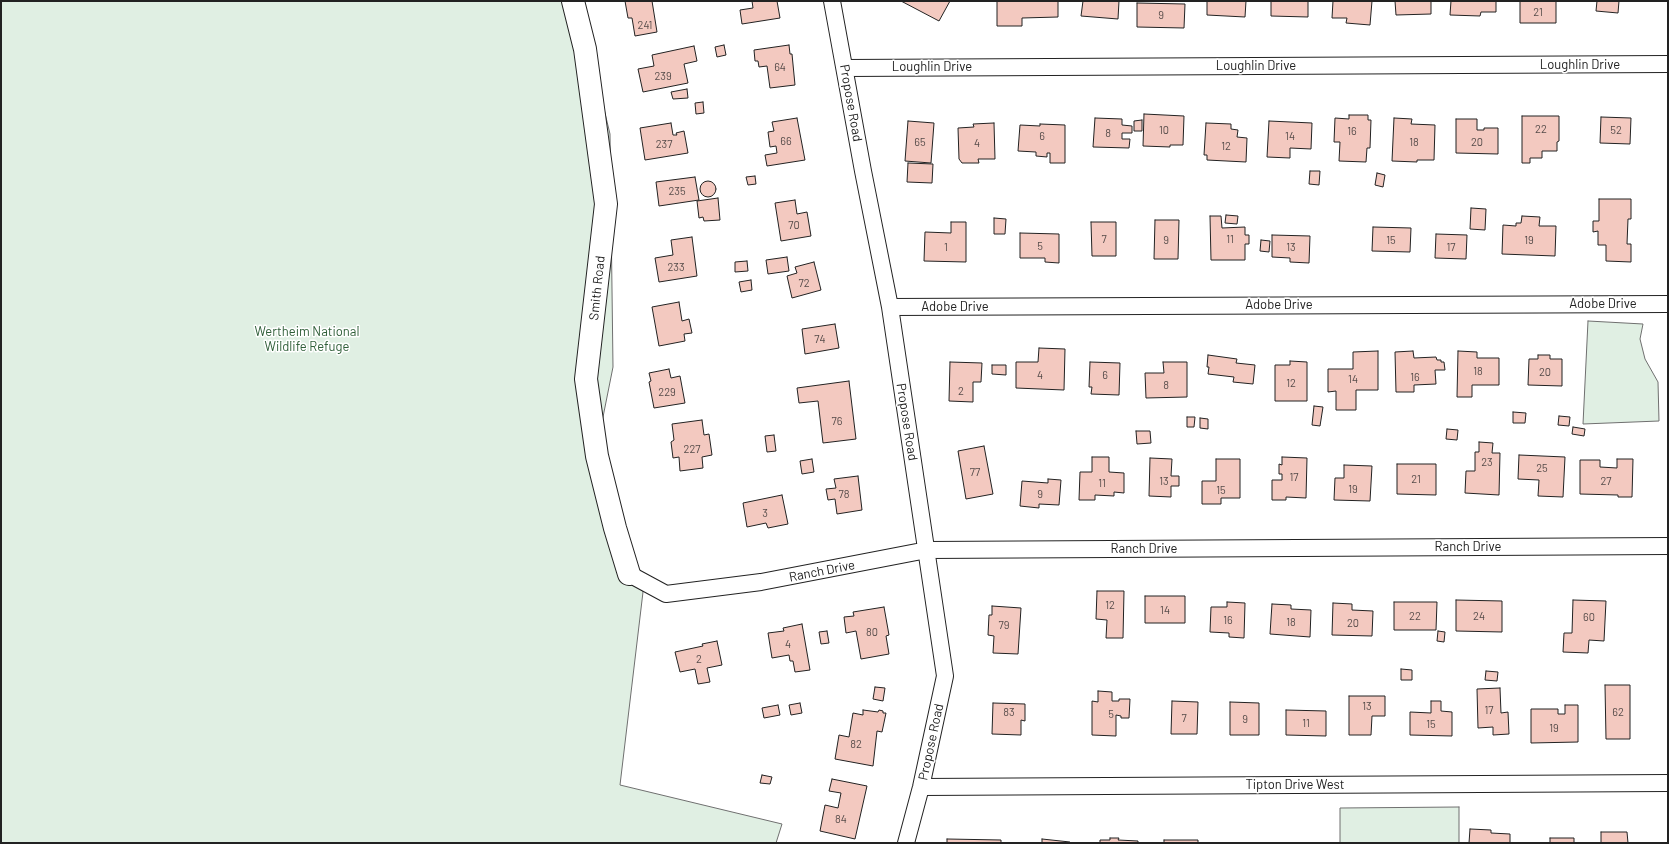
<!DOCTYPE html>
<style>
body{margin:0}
#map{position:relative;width:1669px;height:844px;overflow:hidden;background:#fff;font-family:Barlow,sans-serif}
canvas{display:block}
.frame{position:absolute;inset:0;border:2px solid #222;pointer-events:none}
</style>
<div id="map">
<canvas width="1669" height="844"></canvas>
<div class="frame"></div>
</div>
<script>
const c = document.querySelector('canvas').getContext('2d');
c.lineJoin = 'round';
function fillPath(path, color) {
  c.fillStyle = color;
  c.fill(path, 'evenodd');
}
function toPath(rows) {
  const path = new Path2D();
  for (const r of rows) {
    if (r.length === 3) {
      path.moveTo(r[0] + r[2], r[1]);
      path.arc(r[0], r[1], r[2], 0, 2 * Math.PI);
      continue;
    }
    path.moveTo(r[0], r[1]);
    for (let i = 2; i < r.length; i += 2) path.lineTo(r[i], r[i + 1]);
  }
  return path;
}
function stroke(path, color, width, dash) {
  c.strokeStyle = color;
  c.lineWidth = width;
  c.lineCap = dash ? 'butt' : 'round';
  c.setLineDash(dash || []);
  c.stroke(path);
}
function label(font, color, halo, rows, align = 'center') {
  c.font = font + ' Barlow,sans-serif';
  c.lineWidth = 3;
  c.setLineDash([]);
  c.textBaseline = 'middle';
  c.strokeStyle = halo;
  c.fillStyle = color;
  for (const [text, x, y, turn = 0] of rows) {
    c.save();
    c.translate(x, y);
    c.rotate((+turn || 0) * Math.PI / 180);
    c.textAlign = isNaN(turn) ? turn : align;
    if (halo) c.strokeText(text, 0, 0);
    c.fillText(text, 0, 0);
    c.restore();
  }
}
const green = toPath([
 [1,1,578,1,610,134,613,367,596,452,600,486,643,592,620,785,782,824,776,843,1,843,1,1],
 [1588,321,1643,324,1640,339,1645,359,1658,382,1659,421,1583,424,1588,321],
 [1459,807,1459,843,1340,843,1340,808,1459,807]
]);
fillPath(green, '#e0efe3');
stroke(green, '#6f6f6f', 1);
const building = toPath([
 [625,1,652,1,657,32,635,36,632,18,628,18,625,1],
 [752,1,777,1,780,18,742,24,740,10,753,8,752,1],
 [901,1,950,1,939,21,901,1],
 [997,1,1058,1,1058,17,1022,18,1022,26,997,26,997,1],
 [1083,1,1119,1,1118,19,1081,16,1083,1],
 [1207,1,1246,1,1245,17,1207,15,1207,1],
 [1271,1,1308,1,1308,17,1271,16,1271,1],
 [1333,1,1372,1,1370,25,1346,23,1347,18,1332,18,1333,1],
 [1395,1,1431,1,1431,14,1396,15,1395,1],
 [1451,1,1496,1,1496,12,1481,12,1480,16,1450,15,1451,1],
 [1520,1,1556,1,1556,23,1520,23,1520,1],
 [1597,1,1619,1,1618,13,1596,11,1597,1],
 [1137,3,1185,4,1184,28,1137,27,1137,3],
 [724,45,726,55,717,57,715,47,724,45],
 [789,45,790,54,792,54,795,85,770,88,767,66,759,67,758,61,755,61,754,50,789,45],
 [694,46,697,61,684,64,688,83,643,92,638,69,654,66,652,55,694,46],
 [687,89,688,98,673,99,671,92,687,89],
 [703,102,704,113,696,114,695,103,703,102],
 [1144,114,1184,116,1183,145,1170,145,1170,147,1143,146,1144,114],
 [1349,115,1368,115,1368,120,1371,120,1370,148,1367,148,1366,162,1339,161,1340,142,1334,142,1335,118,1349,119,1349,115],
 [1522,116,1559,116,1559,141,1557,142,1557,151,1542,151,1542,158,1530,158,1530,163,1522,163,1522,116],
 [1601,117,1631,118,1630,144,1600,143,1601,117],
 [797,118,805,160,767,166,765,155,777,153,776,146,770,147,768,132,774,131,772,122,797,118],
 [1095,118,1122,119,1122,125,1132,126,1132,133,1122,133,1122,139,1130,139,1129,148,1093,147,1095,118],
 [1394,118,1412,119,1411,124,1435,125,1434,160,1417,160,1417,162,1392,161,1394,118],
 [1456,119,1477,119,1477,130,1484,130,1484,128,1498,128,1498,154,1456,153,1456,119],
 [1142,120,1142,131,1134,131,1134,121,1142,120],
 [908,121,934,123,931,163,905,161,908,121],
 [1269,121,1312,123,1311,149,1290,148,1290,158,1267,157,1269,121],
 [671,123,673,135,677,135,676,133,684,131,688,153,645,160,640,128,671,123],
 [994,123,995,159,978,159,979,163,962,163,959,159,958,128,974,127,973,124,994,123],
 [1206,123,1231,124,1231,129,1238,130,1237,137,1247,138,1246,162,1207,160,1207,155,1204,155,1206,123],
 [1040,124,1065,125,1065,163,1050,163,1050,153,1047,153,1047,157,1036,156,1036,152,1018,151,1020,125,1040,126,1040,124],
 [908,163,933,164,932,183,907,182,908,163],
 [1310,171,1320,171,1319,185,1309,184,1310,171],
 [1377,173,1385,175,1383,187,1375,185,1377,173],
 [755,176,756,184,748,185,746,177,755,176],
 [695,177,699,200,659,206,656,182,695,177],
 [708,189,8],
 [718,198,720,220,704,221,703,217,699,218,697,201,718,198],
 [1599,199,1631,199,1631,219,1628,219,1627,244,1631,244,1631,262,1606,261,1606,245,1598,245,1598,231,1593,232,1593,221,1599,221,1599,199],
 [795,200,797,214,807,212,811,236,781,241,775,203,795,200],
 [1471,208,1486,209,1485,230,1470,229,1471,208],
 [1226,215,1238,216,1237,224,1225,223,1226,215],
 [1210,216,1221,216,1222,228,1245,227,1245,235,1249,235,1249,244,1245,244,1245,260,1211,260,1210,216],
 [1522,216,1540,217,1539,226,1556,226,1555,256,1502,254,1503,225,1516,226,1516,223,1521,223,1522,216],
 [994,218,1006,219,1005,234,994,234,994,218],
 [1155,220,1179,220,1178,259,1154,259,1155,220],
 [951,222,966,222,966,262,924,261,925,232,951,233,951,222],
 [1091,222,1116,222,1116,256,1092,256,1091,222],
 [1373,227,1411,228,1410,252,1372,251,1373,227],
 [1020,233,1059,234,1059,263,1045,262,1045,258,1020,258,1020,233],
 [1436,234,1467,235,1466,259,1435,258,1436,234],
 [1272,235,1310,236,1309,263,1290,262,1290,258,1272,257,1272,235],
 [692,237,697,276,659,282,655,258,673,255,671,240,692,237],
 [1261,240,1270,241,1269,252,1260,251,1261,240],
 [787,257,789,271,768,274,766,260,787,257],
 [747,261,748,271,735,272,735,262,747,261],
 [814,262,821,290,792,298,787,276,797,273,795,267,814,262],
 [751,280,752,290,741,292,739,282,751,280],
 [679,302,682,321,689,319,692,333,684,334,685,341,659,346,652,307,679,302],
 [835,324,839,348,805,354,802,329,835,324],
 [1039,348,1065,349,1064,390,1016,388,1016,362,1038,362,1039,348],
 [1378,351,1378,390,1356,390,1356,410,1336,410,1336,391,1328,392,1328,369,1353,369,1353,352,1378,351],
 [1413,351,1414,358,1436,357,1437,360,1441,360,1441,362,1444,362,1445,370,1435,370,1436,384,1414,385,1414,392,1396,392,1395,352,1413,351],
 [1458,351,1477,352,1477,358,1499,358,1499,385,1472,385,1472,397,1457,397,1458,351],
 [1208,355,1237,359,1236,363,1255,365,1253,384,1233,382,1234,377,1208,374,1209,367,1207,367,1208,355],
 [1538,355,1550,355,1550,359,1562,359,1562,386,1528,385,1529,359,1538,359,1538,355],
 [1290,361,1307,362,1307,401,1275,401,1275,365,1290,365,1290,361],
 [950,362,982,363,981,382,973,382,973,402,949,401,950,362],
 [1090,362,1120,363,1119,395,1091,394,1092,387,1089,387,1090,362],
 [1163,362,1187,362,1187,397,1146,398,1145,373,1164,373,1163,362],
 [992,365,1006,365,1006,375,992,374,992,365],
 [669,369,671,378,680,376,685,403,654,408,649,382,651,381,649,373,669,369],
 [849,381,856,439,823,443,818,401,799,403,797,388,849,381],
 [1314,406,1323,407,1320,426,1312,425,1314,406],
 [1513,412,1526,413,1525,423,1513,423,1513,412],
 [1559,416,1570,417,1569,426,1558,425,1559,416],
 [1187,417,1195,417,1194,427,1187,427,1187,417],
 [1200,418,1208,419,1208,429,1200,428,1200,418],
 [702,420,704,435,709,434,712,455,702,457,703,468,680,471,679,457,673,458,671,442,674,440,672,424,702,420],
 [1573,427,1585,429,1584,436,1572,434,1573,427],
 [1447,429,1458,430,1457,440,1446,439,1447,429],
 [1136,431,1150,431,1151,443,1137,444,1136,431],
 [774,435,776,451,767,452,765,436,774,435],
 [1479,442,1493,443,1492,453,1500,453,1499,495,1465,493,1466,471,1475,471,1475,452,1479,452,1479,442],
 [984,446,993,494,966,499,958,451,984,446],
 [1519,455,1565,457,1563,497,1538,496,1539,480,1518,479,1519,455],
 [1092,457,1109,457,1109,472,1124,473,1124,493,1114,492,1114,496,1095,495,1095,500,1079,500,1080,472,1092,472,1092,457],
 [1282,457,1307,458,1306,498,1286,497,1286,500,1272,500,1272,480,1282,480,1282,474,1279,474,1279,464,1282,465,1282,457],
 [1150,458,1172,459,1171,476,1179,476,1179,486,1171,486,1171,497,1149,496,1150,458],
 [812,459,814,472,802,474,800,461,812,459],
 [1216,459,1240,459,1240,498,1221,498,1221,504,1202,504,1202,481,1216,481,1216,459],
 [1617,459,1633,459,1632,497,1618,497,1618,495,1580,494,1580,460,1600,460,1600,467,1617,468,1617,459],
 [1397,464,1436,464,1436,495,1397,494,1397,464],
 [1344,465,1372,466,1370,501,1334,500,1335,478,1344,478,1344,465],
 [858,476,862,510,837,514,835,499,828,500,826,489,836,488,834,479,858,476],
 [1048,479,1061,480,1059,505,1039,504,1039,508,1020,506,1022,481,1048,483,1048,479],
 [782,495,788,524,768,528,766,523,747,527,743,503,782,495],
 [1097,591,1124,591,1123,638,1106,638,1107,620,1096,619,1097,591],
 [1145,596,1185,596,1185,623,1145,623,1145,596],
 [1456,600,1502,601,1502,632,1456,631,1456,600],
 [1573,600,1606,601,1604,641,1589,640,1588,653,1563,652,1564,633,1572,633,1573,600],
 [1227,602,1245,603,1244,638,1229,637,1229,633,1210,632,1211,607,1227,607,1227,602],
 [1394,602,1437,602,1436,630,1394,630,1394,602],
 [1333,603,1352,604,1352,610,1373,611,1372,636,1332,635,1333,603],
 [1272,604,1291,605,1291,609,1311,610,1310,637,1270,634,1272,604],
 [992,606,1021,608,1018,654,993,653,994,636,988,635,989,615,992,615,992,606],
 [884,607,889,635,886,636,889,654,861,659,856,631,846,633,844,617,854,616,853,612,884,607],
 [802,624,810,670,795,672,793,661,790,661,789,655,772,658,768,633,784,631,783,628,802,624],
 [827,631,829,643,821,644,819,632,827,631],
 [1438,631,1445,632,1444,642,1437,641,1438,631],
 [717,641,722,665,707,668,710,682,698,684,695,669,680,672,675,652,703,646,702,644,717,641],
 [1401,669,1412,670,1412,680,1401,680,1401,669],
 [1486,671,1498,672,1497,681,1485,680,1486,671],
 [1605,685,1630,685,1630,739,1606,739,1605,685],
 [875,687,885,688,883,701,873,699,875,687],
 [1500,688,1501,713,1508,712,1509,734,1493,735,1493,727,1478,728,1477,689,1500,688],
 [1098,691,1112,692,1112,701,1119,701,1119,699,1130,699,1129,718,1121,718,1121,716,1116,715,1116,736,1092,735,1092,701,1098,702,1098,691],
 [1349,696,1385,696,1385,716,1372,716,1371,735,1349,735,1349,696],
 [1172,701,1198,702,1197,734,1171,734,1172,701],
 [1431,701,1441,701,1441,711,1452,712,1452,736,1410,735,1410,712,1431,713,1431,701],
 [1230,702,1259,703,1259,735,1230,735,1230,702],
 [800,703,802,713,791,715,789,705,800,703],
 [993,703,1025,704,1025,721,1021,720,1021,735,992,734,993,703],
 [778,705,780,715,764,718,762,708,778,705],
 [1565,705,1578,705,1578,742,1531,743,1531,709,1558,709,1558,714,1565,714,1565,705],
 [863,710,878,712,879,710,883,711,883,713,886,713,882,732,877,731,873,766,835,759,839,735,849,737,853,713,863,715,863,710],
 [1286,710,1326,711,1326,736,1286,735,1286,710],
 [762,775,772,777,770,784,760,783,762,775],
 [832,779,867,786,855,839,820,831,825,805,838,808,841,793,829,791,832,779],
 [1470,829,1491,830,1491,833,1510,834,1510,843,1469,843,1470,829],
 [1601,832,1627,832,1628,843,1601,843,1601,832],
 [1110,838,1119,838,1118,840,1138,841,1138,843,1100,843,1100,840,1110,840,1110,838],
 [1550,838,1574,838,1574,843,1550,843,1550,838],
 [947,839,1001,840,1001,843,947,843,947,839],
 [1042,839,1070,842,1070,843,1042,843,1042,839],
 [1164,840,1198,840,1198,843,1164,843,1164,840]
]);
fillPath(building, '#f3c9c0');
stroke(building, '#222', 1);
const street = toPath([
 [832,1,863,171,890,307,945,676,921,787,906,843],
 [845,68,1668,64],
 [890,307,1668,304],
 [629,574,666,594,761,582,927,550,1668,546],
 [921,787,1668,783]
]);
const secondary = toPath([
 [573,1,585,49,606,204,586,379,597,456,615,528,629,574]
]);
stroke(street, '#222', 18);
stroke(secondary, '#222', 24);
stroke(street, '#fff', 16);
stroke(secondary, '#fff', 22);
label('11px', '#564c4a', null, [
 ["21",1538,12],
 ["9",1161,15],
 ["241",645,25],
 ["64",780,67],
 ["239",663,76],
 ["22",1541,129],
 ["10",1164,130],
 ["52",1616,130],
 ["16",1352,131],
 ["8",1108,133],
 ["6",1042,136],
 ["14",1290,136],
 ["66",786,141],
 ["65",920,142],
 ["18",1414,142],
 ["20",1477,142],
 ["4",977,143],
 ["237",664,144],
 ["12",1226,146],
 ["235",677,191],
 ["70",794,225],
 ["7",1104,239],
 ["11",1230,239],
 ["9",1166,240],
 ["15",1391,240],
 ["19",1529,240],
 ["5",1040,246],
 ["1",946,247],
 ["13",1291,247],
 ["17",1451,247],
 ["233",676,267],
 ["72",804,283],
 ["74",820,339],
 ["18",1478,371],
 ["20",1545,372],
 ["4",1040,375],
 ["6",1105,375],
 ["16",1415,377],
 ["14",1353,379],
 ["12",1291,383],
 ["8",1166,385],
 ["2",961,391],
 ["229",667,392],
 ["76",837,421],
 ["227",692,449],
 ["23",1487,462],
 ["25",1542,468],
 ["77",975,472],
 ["17",1294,477],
 ["21",1416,479],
 ["13",1164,481],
 ["27",1606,481],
 ["11",1102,483],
 ["19",1353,489],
 ["15",1221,490],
 ["78",844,494],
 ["9",1040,494],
 ["3",765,513],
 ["12",1110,605],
 ["14",1165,610],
 ["22",1415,616],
 ["24",1479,616],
 ["60",1589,617],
 ["16",1228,620],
 ["18",1291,622],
 ["20",1353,623],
 ["79",1004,625],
 ["80",872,632],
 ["4",788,644],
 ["2",699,659],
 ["13",1367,706],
 ["17",1489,710],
 ["83",1009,712],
 ["62",1618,712],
 ["5",1111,714],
 ["7",1184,718],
 ["9",1245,719],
 ["11",1306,723],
 ["15",1431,724],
 ["19",1554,728],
 ["82",856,744],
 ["84",841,819]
]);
label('13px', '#222', '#fff', [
 ["Loughlin Drive",1580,65],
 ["Loughlin Drive",1256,66],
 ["Loughlin Drive",932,67],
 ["Propose Road",851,103,80],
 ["Smith Road",597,288,-84],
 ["Adobe Drive",1603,304],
 ["Adobe Drive",1279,305],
 ["Adobe Drive",955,307],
 ["Propose Road",907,422,81],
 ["Ranch Drive",1468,547],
 ["Ranch Drive",1144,549],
 ["Ranch Drive",822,571,-11],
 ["Propose Road",931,742,-78],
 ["Tipton Drive West",1295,785]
]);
label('13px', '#2f5e38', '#fff', [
 ["Wertheim National",307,332],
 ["Wildlife Refuge",307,347]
]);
</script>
